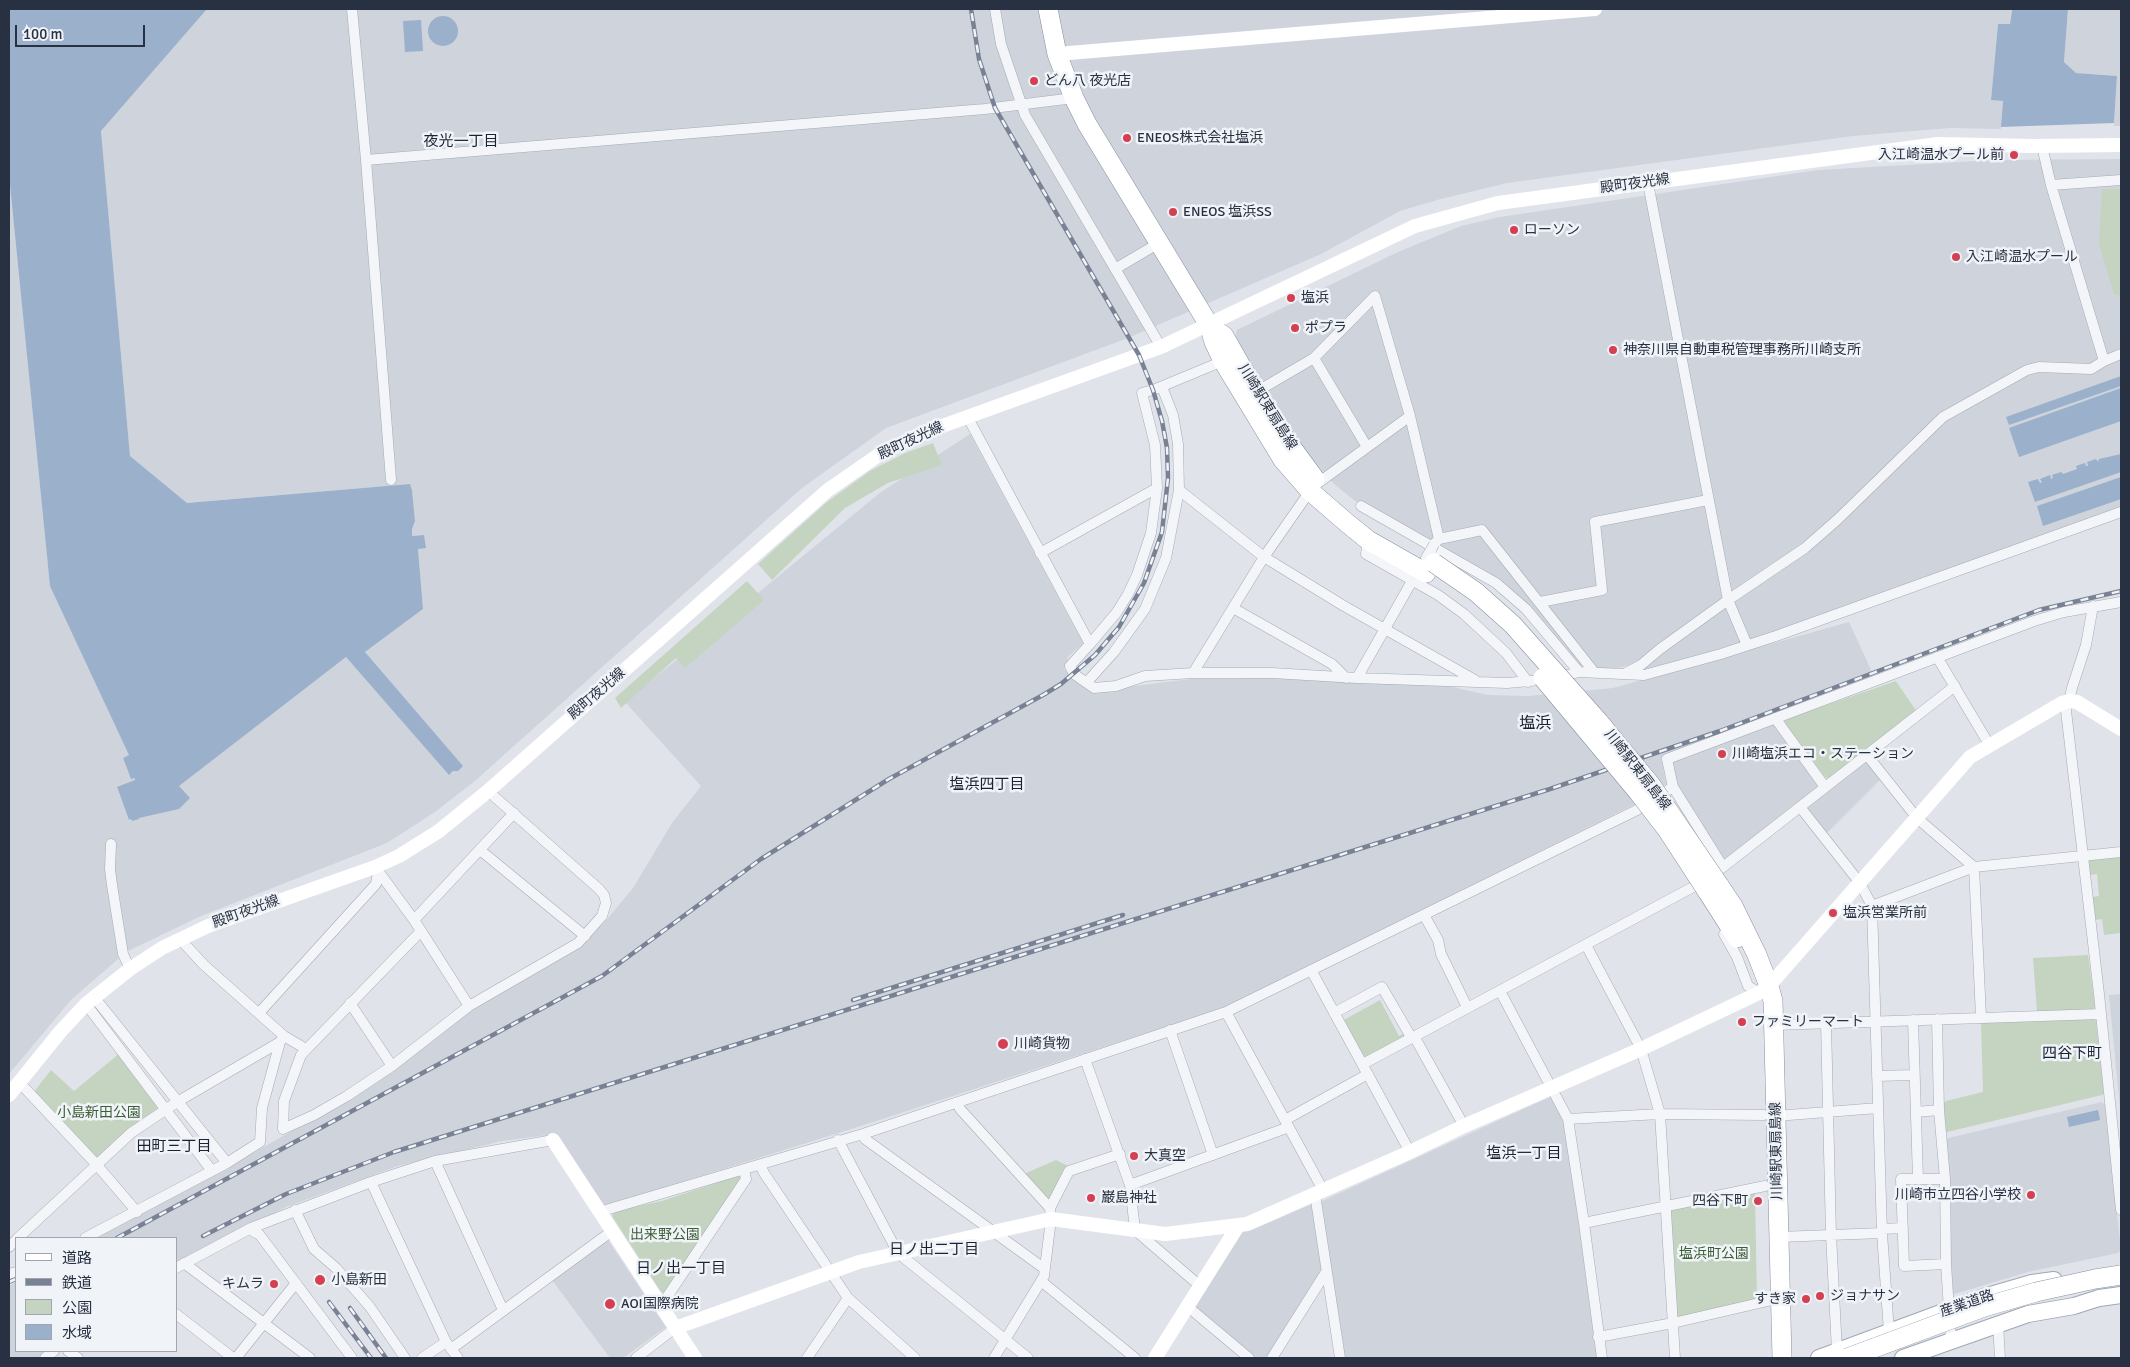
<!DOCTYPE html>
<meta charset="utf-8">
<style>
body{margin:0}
#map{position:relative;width:2130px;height:1367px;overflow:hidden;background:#e0e4ea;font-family:Signika,"Noto Sans JP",sans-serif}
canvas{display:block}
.frame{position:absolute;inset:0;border:10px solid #283142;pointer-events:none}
.legend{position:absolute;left:15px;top:1237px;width:162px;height:115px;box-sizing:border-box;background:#f0f3f7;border:1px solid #a0a5af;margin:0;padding:6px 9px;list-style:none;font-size:15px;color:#283142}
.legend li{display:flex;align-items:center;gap:10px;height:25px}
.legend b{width:25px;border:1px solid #a0a5af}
.scale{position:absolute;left:15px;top:25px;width:130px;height:22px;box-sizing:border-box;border:2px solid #283142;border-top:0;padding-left:6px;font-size:15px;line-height:18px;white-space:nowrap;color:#283142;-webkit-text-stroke:4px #f0f3f7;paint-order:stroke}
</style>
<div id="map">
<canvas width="2130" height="1367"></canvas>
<div class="frame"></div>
<ul class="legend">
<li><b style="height:6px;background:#fff"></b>道路</li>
<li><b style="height:6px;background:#798294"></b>鉄道</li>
<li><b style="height:14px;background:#c5d4c1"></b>公園</li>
<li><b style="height:14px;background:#9ab0cb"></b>水域</li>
</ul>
<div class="scale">100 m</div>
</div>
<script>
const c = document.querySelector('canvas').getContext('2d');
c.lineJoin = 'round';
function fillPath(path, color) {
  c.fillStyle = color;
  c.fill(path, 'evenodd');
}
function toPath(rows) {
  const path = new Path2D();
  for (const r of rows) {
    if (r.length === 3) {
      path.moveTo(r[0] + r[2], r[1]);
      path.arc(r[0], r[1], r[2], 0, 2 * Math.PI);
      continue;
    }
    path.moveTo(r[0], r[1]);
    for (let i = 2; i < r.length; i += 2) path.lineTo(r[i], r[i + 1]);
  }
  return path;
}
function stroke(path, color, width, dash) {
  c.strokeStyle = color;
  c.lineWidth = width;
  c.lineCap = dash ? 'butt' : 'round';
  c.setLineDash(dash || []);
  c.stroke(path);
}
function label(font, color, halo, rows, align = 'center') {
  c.font = font + ' Signika,"Noto Sans JP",sans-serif';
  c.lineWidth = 5;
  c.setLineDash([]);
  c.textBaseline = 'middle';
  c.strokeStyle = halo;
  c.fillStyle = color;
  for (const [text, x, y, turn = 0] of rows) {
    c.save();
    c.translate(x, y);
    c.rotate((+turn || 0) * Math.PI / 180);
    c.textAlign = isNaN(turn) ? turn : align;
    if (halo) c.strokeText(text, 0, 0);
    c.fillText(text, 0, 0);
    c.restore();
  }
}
fillPath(toPath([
 [207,9,2011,9,2010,24,1998,24,1991,100,2003,101,2001,129,1950,128,1853,136,1507,183,1437,200,1400,211,1321,254,1128,338,886,428,802,488,476,780,435,812,387,843,201,916,126,952,71,1000,9,1074,9,175,50,585,130,755,123,758,131,779,135,778,135,780,117,788,129,820,179,809,178,786,346,657,449,774,462,766,365,652,423,609,418,549,424,535,412,536,412,529,415,521,412,490,410,484,187,503,130,456,101,131],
 [2068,9,2121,9,2121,126,2114,126,2117,76,2076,73,2064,62],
 [2121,159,2121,509,1752,639,1643,672,1632,665,1601,671,1578,665,1524,604,1355,501,1334,484,1298,443,1235,339,1237,330,1398,252,1461,226,1500,217,1818,170,1995,160],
 [970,434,1083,643,1067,658,1068,660,1064,669,1078,682,1095,691,1190,679,1241,679,1241,676,1439,684,1488,695,1529,696,1613,688,1849,622,1872,672,1661,758,1666,784,1635,804,1232,1005,861,1126,605,1206,555,1134,502,1141,398,1166,286,1207,176,1265,176,1238,96,1238,241,1160,372,1085,479,1003,580,945,604,923,633,888,672,823,701,786,625,702,881,492],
 [1772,725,1776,725,1820,786,1723,863,1679,792,1672,767,1673,760],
 [1863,761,1868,761,1881,779,1826,834,1807,810,1807,806],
 [2121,994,2121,1119,2109,995],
 [1552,1096,1565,1120,1597,1358,1345,1358,1320,1202],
 [2102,1102,2105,1105,2121,1250,2118,1253,2028,1272,1951,1295,1945,1142,1948,1138],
 [1312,1204,1322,1271,1267,1358,1255,1358,1196,1308,1196,1303,1239,1233,1252,1230],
 [608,1240,666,1327,623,1358,610,1358,552,1280],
 [16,1282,16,1351,50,1351,41,1358,9,1358,9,1286]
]), '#ced3dc');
fillPath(toPath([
 [2102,189,2121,189,2121,296,2114,294,2099,244],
 [933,443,942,465,888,483,845,508,772,580,758,564,827,502,870,471,905,453],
 [747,581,764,600,685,668,676,658,621,708,615,698],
 [1896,681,1917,712,1830,779,1825,777,1784,723,1786,719],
 [2121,857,2121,933,2104,935,2102,919,2095,920,2092,897,2099,896,2097,874,2090,875,2089,860],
 [2088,955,2095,1007,2091,1011,2037,1012,2033,958],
 [1380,1000,1399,1036,1405,1033,1405,1038,1367,1059,1361,1056,1342,1021],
 [2093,1018,2096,1021,2104,1093,2102,1095,1947,1132,1944,1129,1943,1104,1946,1101,1983,1092,1981,1024,1983,1022],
 [120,1053,162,1108,99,1157,93,1158,35,1092,36,1089,51,1070,74,1091],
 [1056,1160,1068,1166,1048,1202,1024,1174],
 [740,1175,742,1179,666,1293,661,1292,612,1216,614,1211,662,1201],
 [1755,1193,1757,1301,1679,1317,1676,1314,1670,1212,1674,1209]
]), '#c5d4c1');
fillPath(toPath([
 [9,9,207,9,101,131,130,456,187,503,410,484,412,490,415,521,412,529,412,536,424,535,426,548,418,549,423,609,365,652,463,766,458,771,453,771,449,775,346,657,179,786,190,798,179,809,139,818,139,819,132,821,131,819,129,820,117,787,135,780,135,778,131,779,123,758,129,755,50,586,9,175],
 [2012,9,2068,9,2064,62,2076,73,2117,76,2114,123,2001,127,2003,101,1991,100,1998,24,2010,24],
 [443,31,15],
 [421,20,423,51,405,52,403,21],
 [2121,376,2121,386,2009,425,2006,417],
 [2121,388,2121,421,2019,457,2009,428],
 [2121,454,2121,472,2035,502,2028,482,2038,479,2040,483,2042,482,2040,479,2050,475,2051,479,2053,478,2052,475,2061,472,2063,474,2077,469,2076,466,2085,463,2086,466,2088,466,2087,462,2096,459,2098,462,2099,459],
 [2121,477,2121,499,2043,526,2037,506],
 [2098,1110,2100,1120,2069,1127,2067,1117]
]), '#9ab0cb');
const street = toPath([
 [352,9,366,160],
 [995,9,1001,44,1025,115,1161,347],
 [1648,183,1728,600,1747,645],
 [2051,185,2121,180],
 [1115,269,1159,243],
 [1314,358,1367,447],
 [2104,361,2121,354],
 [1256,392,1314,358,1375,296,1410,416,1439,539,1434,544],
 [967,416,1090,644,1070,666,1074,674,1094,688,1116,686,1145,676,1193,673,1272,673,1357,678,1507,683,1552,679,1579,672,1644,675,1721,654,1776,636,2121,512],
 [391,480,366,160,985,109,1074,98],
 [1179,490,1264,557,1344,606,1475,680],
 [1361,506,1496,583,1526,609,1579,672],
 [1439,539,1482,530,1594,672],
 [1368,540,1366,554,1438,595,1464,614,1506,653,1528,682],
 [1040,553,1157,488],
 [1426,558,1431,550],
 [1540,602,1602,590,1595,522,1708,500],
 [1233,608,1332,664,1346,678],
 [1090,644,1117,612,1128,594,1137,575,1151,533,1157,488,1155,445,1142,393,1153,390,1223,361],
 [1937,657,1990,746],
 [1193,673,1264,557,1310,491,1318,483,1410,416],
 [1626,673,1641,665,1660,649,1728,600,1805,548,1837,520,1943,417,2027,370,2039,367,2091,369,2104,361,2051,185,2042,146],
 [1357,678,1412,581],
 [1087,682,1114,652,1145,609,1166,558,1179,490,1178,444,1173,415,1162,387],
 [2069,701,2072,688,2086,645,2093,606],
 [2065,702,2099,994,2121,1210],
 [1775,718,1825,787],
 [1867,755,1917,818,1974,867,1981,1017],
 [1673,787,1723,867],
 [1800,807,1860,883,1872,906,1882,1233,1889,1332],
 [111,844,110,869,112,885,123,954,130,969],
 [480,850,585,936],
 [376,868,414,920,469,1006],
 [1872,906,1974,867,2121,852],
 [1424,915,1438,940,1441,954,1467,1007],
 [414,920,514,813],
 [421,931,301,1055,284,1101,283,1129,314,1115,347,1096,392,1066,469,1006,578,943,602,916,606,903,604,895,599,889,488,791],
 [1724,934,1737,957,1748,986,1759,993],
 [180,939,204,965,284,1036,306,1049],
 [1586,945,1641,1049,1660,1114,1675,1358],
 [1311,970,1410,1152],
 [1500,991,1568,1119,1584,1223,1602,1358],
 [94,997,227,1163],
 [350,1003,392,1066],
 [86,1004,212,1171],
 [1226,1012,1323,1190],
 [259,1013,376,884,378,872],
 [1334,1013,1382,987,1411,1037],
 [1937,1019,1939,1110,1945,1179,1946,1264,1951,1340],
 [1913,1020,1918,1179],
 [1826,1023,1831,1235,1837,1351],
 [1774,1025,2101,1014],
 [1170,1030,1213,1155],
 [1414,1036,1464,1126],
 [1085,1059,1130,1185,1135,1230,1200,1286],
 [1363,1064,1693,887,1723,867,1955,686],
 [1877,1076,1914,1075],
 [19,1082,96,1164,137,1212],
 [958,1103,960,1109,1050,1208,1051,1219,1044,1276,994,1358],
 [1916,1112,1939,1110],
 [1776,1116,1878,1108],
 [1568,1119,1660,1114,1764,1115],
 [1285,1120,1368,1074],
 [863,1134,865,1139,1045,1269],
 [838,1140,898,1253,1028,1358],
 [435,1161,503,1310],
 [760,1165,764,1173,848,1298,915,1358],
 [1945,1179,1901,1179,1904,1266,1946,1264],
 [371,1182,446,1342,458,1358],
 [1130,1185,1289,1127],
 [1315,1194,1340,1358],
 [1050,1208,1069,1171,1120,1154],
 [295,1210,314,1249,336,1268,370,1307,405,1358],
 [599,1212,863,1134,1226,1012,1637,810,1673,787,1667,759,2034,621,2064,612,2121,602],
 [1584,1223,1765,1186],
 [251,1228,254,1232,259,1234,352,1358],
 [1882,1229,1903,1228],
 [1779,1237,1882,1233],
 [18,1238,131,1133,177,1102,280,1042,284,1036],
 [85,1238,227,1163,260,1142,262,1108,280,1042],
 [9,1247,16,1240],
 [184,1263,310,1358],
 [176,1268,251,1228,371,1182,435,1161,553,1140],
 [9,1274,16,1272],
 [1041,1281,1135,1358],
 [661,1306,746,1179,744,1170],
 [1187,1306,1249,1358],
 [176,1314,233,1358],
 [1998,1323,2000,1358],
 [1598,1337,1673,1323,1768,1301],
 [451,1349,612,1231],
 [68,1351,78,1358],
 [45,1358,54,1351],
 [236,1358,296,1283],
 [422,1358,446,1342],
 [636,1358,675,1328],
 [807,1358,848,1298],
 [1272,1358,1326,1272]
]);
const primary = toPath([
 [1819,1358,1984,1297,2032,1283,2054,1280],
 [1903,1358,2028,1314,2074,1306,2099,1298,2121,1295]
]);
const highway = toPath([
 [1048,9,1057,54,1074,98,1087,124,1209,325,1214,342,1223,361,1283,460,1310,491,1347,523,1368,540,1426,573],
 [1218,332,1224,336,1271,419,1315,479],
 [1719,885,1733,906,1757,955,1769,986,1773,1001,1782,1358],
 [1707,891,1737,938]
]);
stroke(street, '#a5abb4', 11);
stroke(primary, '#9fa7b6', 18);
stroke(highway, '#8790a1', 20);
stroke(street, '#f3f5f8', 10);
stroke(toPath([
 [1057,54,1595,9],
 [9,1095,60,1032,86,1004,130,969,162,948,208,926,375,867,399,856,439,831,488,791,828,490,880,454,920,434,1161,347,1415,226,1498,203,1938,144,2033,146,2121,145],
 [553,1140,695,1358],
 [675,1328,859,1262,1051,1219,1165,1234,1247,1224,1410,1152,1464,1126,1641,1049,1759,993,1769,986,1970,757,2062,703,2069,701,2077,702,2121,729],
 [1155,1358,1238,1226]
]), '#fff', 14);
stroke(primary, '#fff', 16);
stroke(highway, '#fff', 19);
const rail = toPath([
 [853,1000,1123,915],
 [203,1236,286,1194,394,1152,1550,789,1720,731,2039,610,2121,591],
 [117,1238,602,976,761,859,889,779,1043,695,1061,684,1095,655,1119,627,1144,583,1162,532,1168,478,1167,448,1162,421,1153,390,1139,355,995,108,979,59,971,9],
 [9,1282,16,1279],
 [329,1302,371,1358],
 [350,1308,386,1358]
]);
stroke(rail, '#798294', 4.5);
stroke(rail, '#f0f3f7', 2.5, [8]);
const streetBridge = toPath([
 [1431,550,1434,544]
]);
const highwayBridge = toPath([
 [1434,563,1476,592,1513,625,1599,722,1651,785,1719,885],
 [1543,678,1638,792,1668,831,1707,891],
 [1847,1358,1984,1307,2036,1292,2095,1279,2121,1275]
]);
stroke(streetBridge, '#a5abb4', 11, []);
stroke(highwayBridge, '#8790a1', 20, []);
stroke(streetBridge, '#f3f5f8', 10);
stroke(highwayBridge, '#fff', 19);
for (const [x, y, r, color] of [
 [1034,81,5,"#d44052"],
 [1127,138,5,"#d44052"],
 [2014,155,5,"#d44052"],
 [1173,212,5,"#d44052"],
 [1514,230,5,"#d44052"],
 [1956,257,5,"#d44052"],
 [1291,298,5,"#d44052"],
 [1295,328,5,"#d44052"],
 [1613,350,5,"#d44052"],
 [1722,754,5,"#d44052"],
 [1833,913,5,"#d44052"],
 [1742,1022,5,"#d44052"],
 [1003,1044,6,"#d44052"],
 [1134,1156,5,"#d44052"],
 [2031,1195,5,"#d44052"],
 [1091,1198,5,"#d44052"],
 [1758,1201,5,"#d44052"],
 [320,1280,6,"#d44052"],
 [274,1284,5,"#d44052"],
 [1820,1296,5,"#d44052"],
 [1806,1299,5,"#d44052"],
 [610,1304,6,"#d44052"]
]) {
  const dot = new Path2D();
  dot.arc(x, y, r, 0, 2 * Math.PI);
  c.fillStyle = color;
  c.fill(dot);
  stroke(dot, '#f0f3f7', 2);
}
label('14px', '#283142', '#f0f3f7', [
 ["どん八 夜光店",1044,81],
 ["ENEOS株式会社塩浜",1137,138],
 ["入江崎温水プール前",2004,155,"right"],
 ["ENEOS 塩浜SS",1183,212],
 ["ローソン",1524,230],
 ["入江崎温水プール",1966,257],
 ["塩浜",1301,298],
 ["ポプラ",1305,328],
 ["神奈川県自動車税管理事務所川崎支所",1623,350],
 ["川崎塩浜エコ・ステーション",1732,754],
 ["塩浜営業所前",1843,913],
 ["ファミリーマート",1752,1022],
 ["川崎貨物",1014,1044],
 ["大真空",1144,1156],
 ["川崎市立四谷小学校",2021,1195,"right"],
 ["巌島神社",1101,1198],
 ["四谷下町",1748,1201,"right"],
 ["小島新田",331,1280],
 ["キムラ",264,1284,"right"],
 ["ジョナサン",1830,1296],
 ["すき家",1796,1299,"right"],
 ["AOI国際病院",621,1304]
], 'left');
label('14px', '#283142', '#f0f3f7', [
 ["殿町夜光線",1635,184,-8],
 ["川崎駅東扇島線",1267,407,58],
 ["殿町夜光線",911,441,-25],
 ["殿町夜光線",597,694,-41],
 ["川崎駅東扇島線",1637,770,52],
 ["殿町夜光線",246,912,-20],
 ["川崎駅東扇島線",1777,1151,-91],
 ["産業道路",1967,1304,-19]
]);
label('14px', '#3b5e35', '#f0f3f7', [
 ["小島新田公園",99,1113],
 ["出来野公園",665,1235],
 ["塩浜町公園",1714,1254]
]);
label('15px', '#1a2233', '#f0f3f7', [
 ["夜光一丁目",461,142],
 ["塩浜四丁目",987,785],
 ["四谷下町",2072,1054],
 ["田町三丁目",174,1147],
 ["塩浜一丁目",1524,1154],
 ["日ノ出二丁目",934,1250],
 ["日ノ出一丁目",681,1269]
]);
label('16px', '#1a2233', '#f0f3f7', [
 ["塩浜",1535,724]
]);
</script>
